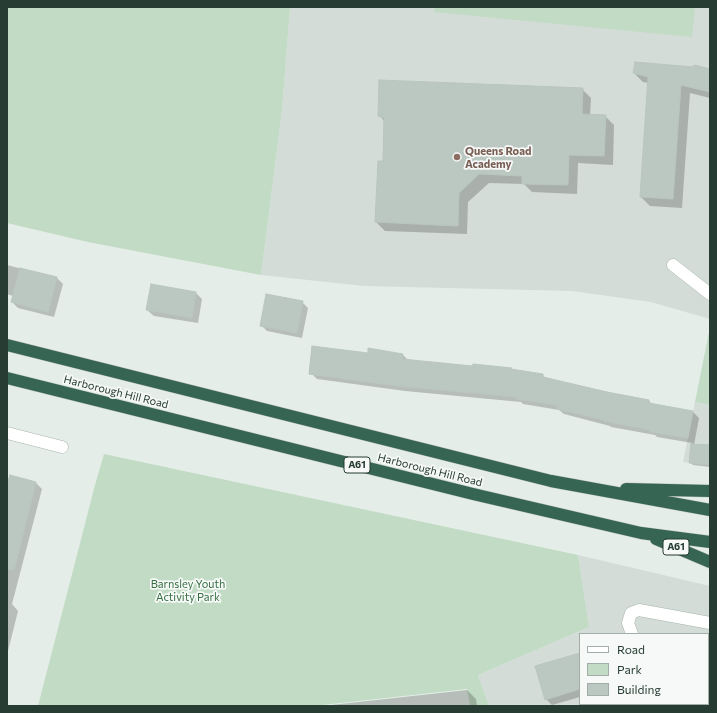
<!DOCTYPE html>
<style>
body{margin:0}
#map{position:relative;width:717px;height:713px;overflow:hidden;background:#e5ede8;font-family:Commissioner,sans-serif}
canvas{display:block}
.frame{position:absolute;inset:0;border:8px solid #273d33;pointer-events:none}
.legend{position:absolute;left:579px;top:633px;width:130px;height:72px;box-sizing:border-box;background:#f6f9f7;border:1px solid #a3aea9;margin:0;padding:5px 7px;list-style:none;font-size:12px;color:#273d33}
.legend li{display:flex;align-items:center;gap:8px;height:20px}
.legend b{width:20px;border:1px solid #a3aea9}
</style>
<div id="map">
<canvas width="717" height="713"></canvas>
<div class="frame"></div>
<ul class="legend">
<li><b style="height:5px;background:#fff"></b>Road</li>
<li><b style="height:11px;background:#c1dbc4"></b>Park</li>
<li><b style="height:11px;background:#bbc7c1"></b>Building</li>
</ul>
</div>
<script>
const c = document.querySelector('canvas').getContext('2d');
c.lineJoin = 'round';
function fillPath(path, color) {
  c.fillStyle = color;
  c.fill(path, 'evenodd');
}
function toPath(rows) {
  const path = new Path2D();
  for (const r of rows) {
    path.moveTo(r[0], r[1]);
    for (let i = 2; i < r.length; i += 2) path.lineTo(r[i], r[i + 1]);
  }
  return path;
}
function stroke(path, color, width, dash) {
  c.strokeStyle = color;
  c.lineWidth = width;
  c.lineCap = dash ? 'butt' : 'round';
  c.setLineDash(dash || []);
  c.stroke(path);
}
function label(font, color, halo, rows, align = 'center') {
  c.font = font + ' Commissioner,sans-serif';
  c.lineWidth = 3.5;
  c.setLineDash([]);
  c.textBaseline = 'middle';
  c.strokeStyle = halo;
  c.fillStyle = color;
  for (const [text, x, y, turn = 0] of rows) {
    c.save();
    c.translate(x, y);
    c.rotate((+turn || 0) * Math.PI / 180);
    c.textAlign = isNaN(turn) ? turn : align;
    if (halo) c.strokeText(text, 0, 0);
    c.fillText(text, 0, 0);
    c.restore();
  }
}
fillPath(toPath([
 [290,7,710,7,710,319,651,302,572,291,364,286,261,275,282,110],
 [695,402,710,405,710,465,683,462],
 [578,555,710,586,710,706,489,706,478,675,589,627],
 [580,634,708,634,708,704,580,704]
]), '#d4dcd7');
fillPath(toPath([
 [7,7,290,7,282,110,261,275,88,242,7,223],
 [435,7,695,7,692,37,434,12],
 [710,327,710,405,695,402],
 [104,454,578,555,589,627,478,675,489,706,470,706,467,689,313,706,38,706,95,485]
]), '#c1dbc4');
fillPath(toPath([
 [710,70,710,98,690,93,682,208,650,206,641,197,649,83,643,82,634,73],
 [582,89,591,98,590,116,605,116,614,125,613,165,578,163,577,194,532,192,524,184,489,183,468,202,467,234,385,231,376,222,384,162,385,122,379,115],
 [7,265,57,278,63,284,54,317,18,308,12,302,13,296,7,294],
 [196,293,202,299,198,323,154,316,147,310],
 [302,302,308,308,302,338,267,331,261,325],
 [368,354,403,355,409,361,473,368,511,369,513,371,543,375,546,379,649,401,652,404,693,412,699,418,694,445,710,446,710,467,693,465,690,462,692,443,657,437,655,435,611,427,610,426,564,414,559,410,523,404,521,402,405,391,317,379,311,373],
 [36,483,42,489,12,604,18,611,7,655,7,489],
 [580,654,580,697,552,705,546,699],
 [710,658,710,706,639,706,638,704,708,704,708,659],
 [467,690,476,699,477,706,322,706]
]), '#0003');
const building = toPath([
 [635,62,693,67,694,65,710,69,710,92,681,85,673,199,640,197,648,77,633,73,635,62],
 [379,80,583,88,582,114,606,115,604,156,569,155,568,185,522,184,522,176,479,174,459,193,458,226,375,222,378,161,383,161,384,118,378,116,379,80],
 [20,268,57,277,48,312,11,302,20,268],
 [151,284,196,292,192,318,146,310,151,284],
 [266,294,303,301,297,333,260,326,266,294],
 [312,346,368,353,368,348,403,354,402,359,472,366,473,364,512,368,511,369,543,374,543,377,607,392,649,400,649,403,693,411,688,438,650,432,650,430,604,421,604,420,557,409,557,405,516,399,516,397,398,386,309,374,312,346],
 [691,444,710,445,710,465,689,463,691,444],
 [10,475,36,482,14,570,7,569,7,485,10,475],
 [580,653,580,689,545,700,535,666,580,653]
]);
fillPath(building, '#bbc7c1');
stroke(building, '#b9c6be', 1);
const minor = toPath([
 [673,265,710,294],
 [7,433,62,447],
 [632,634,628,623,631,613,639,610,710,623]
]);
const highway = toPath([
 [7,345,551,481,710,510],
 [7,378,473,494,641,533,710,542],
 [626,489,710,491],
 [656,539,710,562]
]);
stroke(minor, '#a8b5ae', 13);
stroke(highway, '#c3c9c6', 13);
stroke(minor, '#fff', 12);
stroke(highway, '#366553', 12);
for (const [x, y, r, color] of [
 [457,157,4,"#8d6e63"]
]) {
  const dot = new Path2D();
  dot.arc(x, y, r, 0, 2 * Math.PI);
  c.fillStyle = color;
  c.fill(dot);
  stroke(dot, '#f6f9f7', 1.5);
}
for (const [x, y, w] of [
 [357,465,26],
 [676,547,26]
]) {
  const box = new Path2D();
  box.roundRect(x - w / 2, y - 8, w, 16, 3);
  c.fillStyle = '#f6f9f7';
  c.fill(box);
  stroke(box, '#273d33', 1);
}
label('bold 10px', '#273d33', null, [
 ["A61",357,465],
 ["A61",676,547]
]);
label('bold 11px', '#785e54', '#f6f9f7', [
 ["Queens Road",465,151],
 ["Academy",465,164]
], 'left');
label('11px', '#273d33', '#f6f9f7', [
 ["Harborough Hill Road",116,392,14],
 ["Harborough Hill Road",430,470,14]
]);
label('11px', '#366f42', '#f6f9f7', [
 ["Barnsley Youth",188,584],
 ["Activity Park",188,597]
]);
</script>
